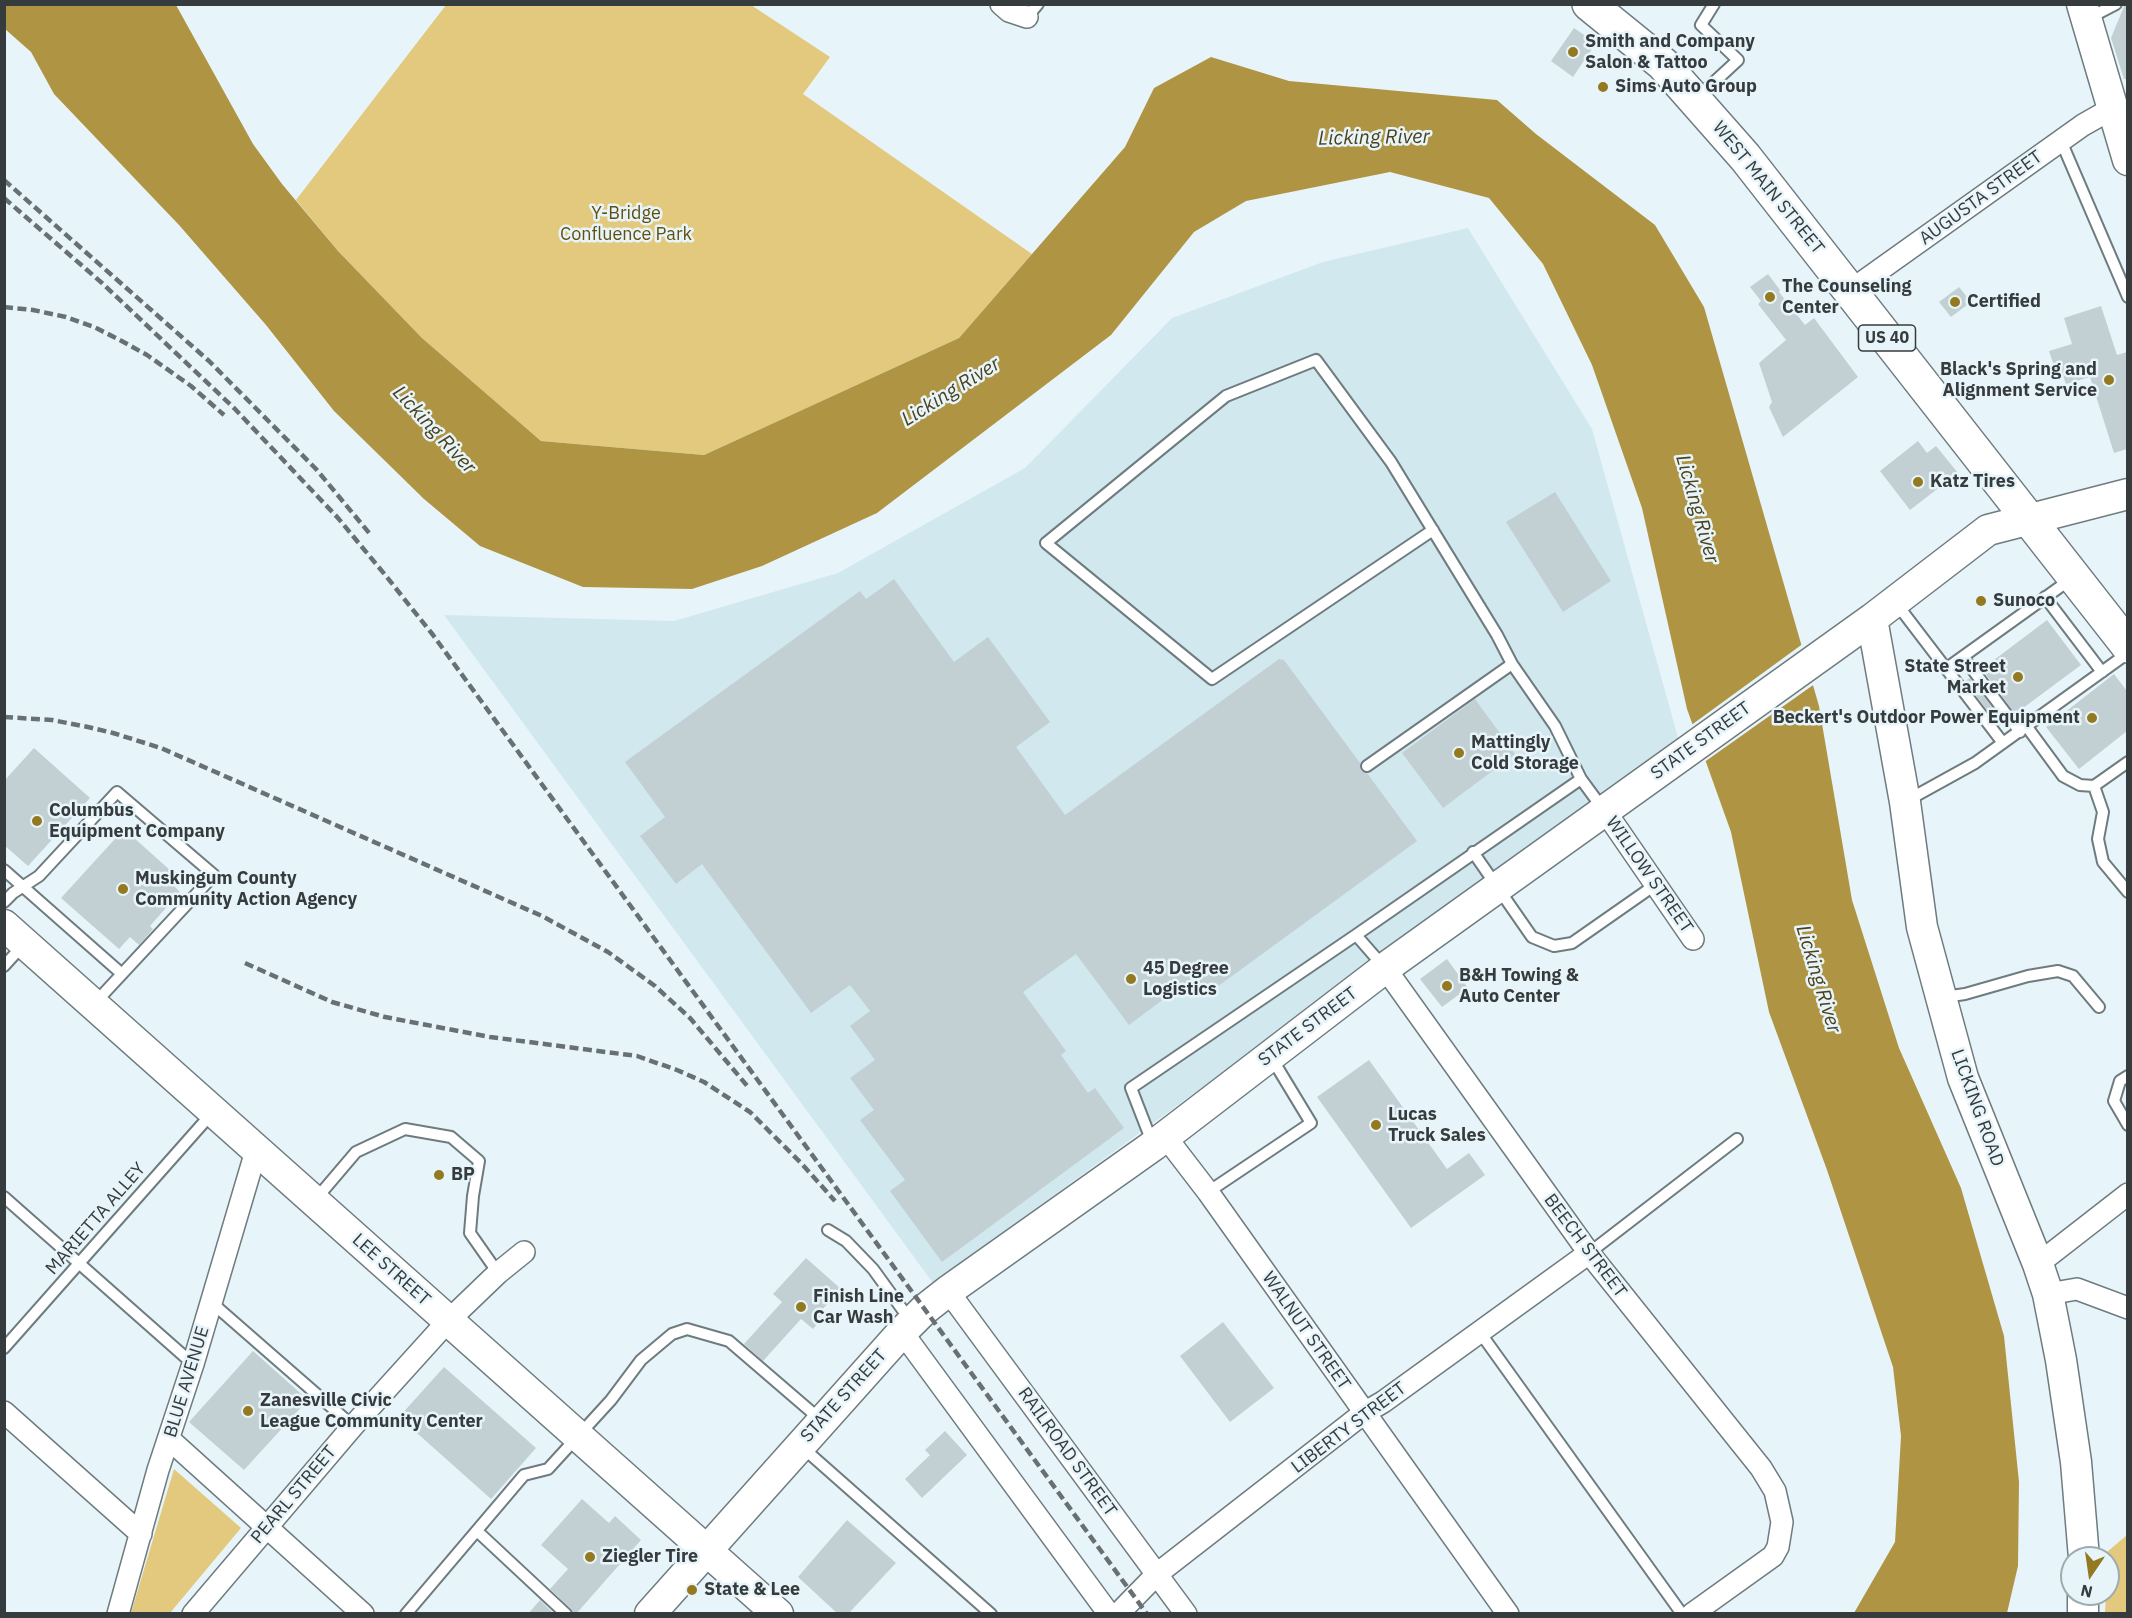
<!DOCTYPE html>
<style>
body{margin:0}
#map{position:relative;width:2132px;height:1618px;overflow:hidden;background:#e7f5fa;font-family:"IBM Plex Sans",sans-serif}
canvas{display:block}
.frame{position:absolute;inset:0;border:6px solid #363b3d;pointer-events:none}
.north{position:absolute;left:2060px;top:1546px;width:60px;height:60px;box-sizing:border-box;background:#e7f5fa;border:2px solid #a0abae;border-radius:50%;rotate:193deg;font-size:16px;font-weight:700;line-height:24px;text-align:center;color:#363b3d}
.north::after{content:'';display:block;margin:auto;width:21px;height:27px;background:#937920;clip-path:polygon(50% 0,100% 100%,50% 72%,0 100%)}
</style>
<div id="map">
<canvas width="2132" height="1618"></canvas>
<div class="frame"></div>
<div class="north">N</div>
</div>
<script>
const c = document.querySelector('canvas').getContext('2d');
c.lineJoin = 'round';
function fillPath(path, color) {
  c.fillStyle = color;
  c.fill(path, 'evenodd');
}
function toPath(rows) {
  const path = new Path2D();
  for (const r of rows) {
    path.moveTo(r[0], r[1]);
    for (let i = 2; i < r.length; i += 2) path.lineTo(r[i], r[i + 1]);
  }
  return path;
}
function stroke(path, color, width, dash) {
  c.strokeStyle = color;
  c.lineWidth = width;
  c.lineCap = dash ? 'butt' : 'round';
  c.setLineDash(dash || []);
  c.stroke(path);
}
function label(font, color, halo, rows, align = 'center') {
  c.font = font + ' "IBM Plex Sans",sans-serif';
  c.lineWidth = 5;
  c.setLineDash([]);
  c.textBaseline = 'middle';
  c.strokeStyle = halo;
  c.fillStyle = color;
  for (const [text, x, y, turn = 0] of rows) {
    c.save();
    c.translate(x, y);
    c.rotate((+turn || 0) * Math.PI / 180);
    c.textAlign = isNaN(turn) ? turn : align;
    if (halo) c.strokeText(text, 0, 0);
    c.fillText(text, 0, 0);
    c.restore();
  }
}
fillPath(toPath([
 [1468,228,1592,429,1679,741,933,1283,444,615,674,621,838,573,1025,468,1172,318,1323,262]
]), '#d2e8ef');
fillPath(toPath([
 [446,5,751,5,830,57,803,94,1032,254,959,338,704,455,541,441,422,338,338,251,296,200],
 [174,1469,241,1528,170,1613,131,1613],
 [2127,1535,2127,1613,2105,1613,2106,1594,2108,1594,2107,1552]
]), '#e3c97d');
fillPath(toPath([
 [5,5,176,5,253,144,282,184,338,251,422,338,541,441,704,455,959,338,1125,147,1154,88,1211,57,1289,81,1497,100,1536,134,1655,225,1704,307,1819,706,1852,900,1899,1048,1961,1188,2004,1336,2019,1482,2018,1566,2007,1613,1854,1613,1895,1542,1901,1436,1893,1367,1827,1170,1769,1012,1731,832,1687,709,1642,508,1592,365,1543,264,1489,198,1390,172,1246,201,1194,232,1111,335,877,513,762,566,692,589,583,587,480,546,424,499,334,411,266,325,179,225,54,94,31,52,5,29]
]), '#af9543');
fillPath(toPath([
 [1804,643,1816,683,1703,763,1690,726]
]), '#e7f5fa');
fillPath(toPath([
 [2125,4,2127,4,2127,79,2124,79,2111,38],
 [1574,28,1596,43,1573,77,1551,61],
 [1768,274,1780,290,1779,292,1805,325,1814,318,1858,377,1783,437,1769,407,1772,402,1759,363,1786,340,1758,304,1761,301,1750,287],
 [1959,287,1971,302,1951,317,1939,302],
 [2101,306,2117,355,2127,352,2127,449,2114,453,2090,377,2066,384,2061,370,2056,372,2049,351,2072,344,2064,318],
 [1918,441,1927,453,1936,446,1958,473,1910,510,1880,471],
 [1555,492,1611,581,1563,612,1506,522],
 [894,579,954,662,988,637,1050,722,1016,747,1065,815,1279,659,1284,660,1360,763,1361,771,1367,773,1417,841,1206,995,1193,977,1129,1025,1076,954,1023,992,1066,1051,1061,1055,1088,1093,1095,1088,1124,1128,942,1262,890,1191,905,1180,860,1120,874,1110,850,1078,875,1060,850,1026,870,1011,850,985,811,1013,702,864,676,884,640,836,665,817,625,762,860,591,866,599],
 [2047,620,2081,665,2015,714,1982,669],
 [2114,674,2127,691,2127,731,2079,769,2046,727],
 [1970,678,2004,723,1999,726,1965,681],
 [1475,699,1515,754,1443,808,1402,753],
 [34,748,90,798,28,866,4,845,4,781],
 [124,829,180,879,174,886,180,892,150,926,153,929,139,945,130,937,119,949,61,898],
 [1447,959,1468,988,1442,1007,1420,979],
 [1369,1060,1447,1169,1469,1153,1485,1175,1411,1228,1317,1097],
 [806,1258,841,1289,820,1312,824,1316,813,1329,801,1319,763,1361,744,1344,782,1302,773,1294],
 [1223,1322,1274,1388,1230,1422,1180,1356],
 [253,1351,308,1400,244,1470,189,1422],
 [444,1367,536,1448,491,1499,399,1417],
 [945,1431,967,1455,922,1498,905,1479,930,1455,925,1450],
 [582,1499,609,1523,615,1516,641,1540,576,1614,573,1614,571,1609,550,1589,568,1569,541,1545],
 [847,1520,896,1563,848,1614,838,1614,798,1577],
 [540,1600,554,1614,528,1614]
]), '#c2d0d4');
const lane = toPath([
 [1027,17,1038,4],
 [2089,18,2116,4],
 [1698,97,1738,60,1701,25,1714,4],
 [2061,141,2128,297],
 [1433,530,1212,679,1046,543,1226,396,1316,360,1391,462,1497,635,1512,664,1555,726,1581,779],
 [2045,597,2102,672],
 [1896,603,2003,743],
 [1963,657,2020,732],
 [1947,668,2071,579],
 [2027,727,2063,776,2080,785,2094,786,2128,762],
 [1367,766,1512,664],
 [2094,786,2103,812,2098,839,2103,862,2128,892],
 [1908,800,1975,763,2128,653],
 [1473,852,1532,937,1554,946,1572,943,1655,885],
 [4,870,122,974],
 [4,902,13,893,39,876,117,792,214,875,94,1004],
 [1356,935,1384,967],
 [4,966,24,944],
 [1944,997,1965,994,2028,976,2058,971,2073,976,2099,1007],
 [2128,1076,2120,1081,2114,1101,2128,1125],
 [1152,1142,1131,1088,1356,935,1581,779,1603,809],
 [1208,1192,1311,1123,1271,1057],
 [4,1197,193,1364],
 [316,1199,356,1152,405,1129,451,1137,479,1161,473,1196,470,1233,498,1273],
 [828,1230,846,1241,873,1269,910,1320],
 [1589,1253,1737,1139],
 [211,1302,353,1426],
 [1479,1331,1682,1614],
 [4,1348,213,1112],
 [802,1447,991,1614],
 [477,1531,566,1614],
 [406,1614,524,1475,548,1469,611,1400,641,1360,672,1334,687,1329,729,1341,822,1421]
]);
const street = toPath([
 [1001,4,1009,11,1027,17],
 [1850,291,2083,125,2113,108],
 [1605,811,1693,939],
 [1385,968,1589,1253,1761,1468,1775,1491,1782,1522,1778,1547,1773,1556,1692,1614],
 [1165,1136,1208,1192,1508,1614],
 [2038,1264,2128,1194],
 [948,1291,1186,1614],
 [2048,1294,2077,1289,2128,1308],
 [902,1332,1109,1614],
 [4,1412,141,1534],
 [169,1439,363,1614],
 [118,1614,158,1470,193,1364,256,1151],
 [193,1614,353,1426,448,1321,498,1273,524,1252],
 [1118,1614,1157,1574,1364,1413,1383,1402,1589,1253]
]);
const secondary = toPath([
 [2082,4,2128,160],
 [1872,619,1905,802,1922,927,1963,1078,2038,1264,2048,1294,2061,1360,2076,1462,2084,1558],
 [4,925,778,1614],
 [650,1614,902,1332,925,1309,948,1291,1154,1145,1385,968,1872,619,1988,530,2128,494],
 [2083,1614,2083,1594]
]);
const primary = toPath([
 [1589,4,1663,64,1745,157,2128,646]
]);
stroke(lane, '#6e7b7f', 14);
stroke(street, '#6e7b7f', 24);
stroke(secondary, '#6e7b7f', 33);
stroke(primary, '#6e7b7f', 36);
stroke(lane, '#fff', 10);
stroke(street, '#fff', 21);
stroke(secondary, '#fff', 30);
stroke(primary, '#fff', 33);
stroke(toPath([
 [4,180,209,361,316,469,370,534],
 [4,198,102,283,234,408,338,518,386,576,433,635,1147,1614],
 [4,307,33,310,66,317,94,327,118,339,147,355,191,386,224,415],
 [4,717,52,720,88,727,113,733,161,748,542,916,608,952,655,986,690,1018,749,1088],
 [245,963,332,1002,385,1017,490,1037,637,1056,677,1070,704,1082,750,1112,802,1164,835,1201]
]), '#697073', 4.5, [9, 4.5]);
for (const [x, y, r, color] of [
 [1573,52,6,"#937920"],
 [1603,87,6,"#937920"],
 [1770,297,6,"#937920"],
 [1955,302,6,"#937920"],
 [2109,380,6,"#937920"],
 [1918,482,6,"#937920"],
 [1981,601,6,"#937920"],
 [2018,677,6,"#937920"],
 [2092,718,6,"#937920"],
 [1459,753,6,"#937920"],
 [37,821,6,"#937920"],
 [123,889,6,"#937920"],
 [1131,979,6,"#937920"],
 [1447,986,6,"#937920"],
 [1376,1125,6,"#937920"],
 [439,1175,6,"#937920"],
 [801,1307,6,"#937920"],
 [248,1411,6,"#937920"],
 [590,1557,6,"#937920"],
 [692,1590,6,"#937920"]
]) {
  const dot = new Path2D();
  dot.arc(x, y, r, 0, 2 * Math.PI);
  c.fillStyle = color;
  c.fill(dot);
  stroke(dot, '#e7f5fa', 2);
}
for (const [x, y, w] of [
 [1887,338,57]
]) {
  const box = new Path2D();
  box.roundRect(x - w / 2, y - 13, w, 26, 4.5);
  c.fillStyle = '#e7f5fa';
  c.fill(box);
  stroke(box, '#363b3d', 1.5);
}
label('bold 16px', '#363b3d', null, [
 ["US 40",1887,338]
]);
label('bold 18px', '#363b3d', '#e7f5fa', [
 ["Smith and Company",1585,42],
 ["Salon & Tattoo",1585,63],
 ["Sims Auto Group",1615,87],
 ["The Counseling",1782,287],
 ["Center",1782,308],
 ["Certified",1967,302],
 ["Black's Spring and",2097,370,"right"],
 ["Alignment Service",2097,391,"right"],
 ["Katz Tires",1930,482],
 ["Sunoco",1993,601],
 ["State Street",2006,667,"right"],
 ["Market",2006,688,"right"],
 ["Beckert's Outdoor Power Equipment",2080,718,"right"],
 ["Mattingly",1471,743],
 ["Cold Storage",1471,764],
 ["Columbus",49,811],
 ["Equipment Company",49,832],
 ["Muskingum County",135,879],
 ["Community Action Agency",135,900],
 ["45 Degree",1143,969],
 ["Logistics",1143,990],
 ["B&H Towing &",1459,976],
 ["Auto Center",1459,997],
 ["Lucas",1388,1115],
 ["Truck Sales",1388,1136],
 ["BP",451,1175],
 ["Finish Line",813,1297],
 ["Car Wash",813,1318],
 ["Zanesville Civic",260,1401],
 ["League Community Center",260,1422],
 ["Ziegler Tire",602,1557],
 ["State & Lee",704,1590]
], 'left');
label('18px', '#363b3d', '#e7f5fa', [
 ["WEST MAIN STREET",1768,188,51],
 ["AUGUSTA STREET",1981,198,-36],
 ["STATE STREET",1701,741,-36],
 ["WILLOW STREET",1649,875,55],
 ["STATE STREET",1308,1027,-37],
 ["LICKING ROAD",1977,1108,70],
 ["MARIETTA ALLEY",96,1219,-49],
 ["BEECH STREET",1585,1246,53],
 ["LEE STREET",391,1270,42],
 ["WALNUT STREET",1306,1331,55],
 ["BLUE AVENUE",187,1382,-73],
 ["STATE STREET",844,1396,-48],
 ["LIBERTY STREET",1349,1428,-37],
 ["RAILROAD STREET",1067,1452,54],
 ["PEARL STREET",294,1495,-50]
]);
label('18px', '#625010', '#e7f5fa', [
 ["Y-Bridge",626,214],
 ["Confluence Park",626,235]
]);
label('italic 20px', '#4c401d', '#e7f5fa', [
 ["Licking River",1374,138,-1],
 ["Licking River",951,392,-32],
 ["Licking River",434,430,47],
 ["Licking River",1697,509,74],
 ["Licking River",1818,979,73]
]);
</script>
